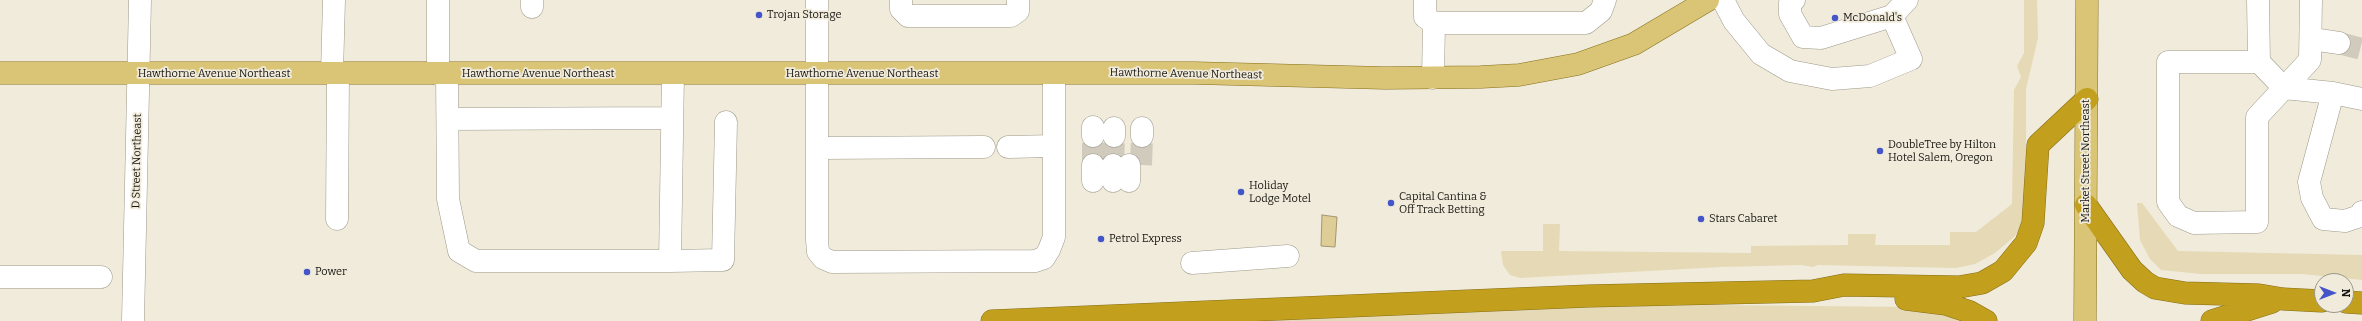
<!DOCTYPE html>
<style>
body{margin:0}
#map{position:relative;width:2362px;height:321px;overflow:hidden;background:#f0ebdb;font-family:Bitter,serif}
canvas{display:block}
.north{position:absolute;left:2314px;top:273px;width:40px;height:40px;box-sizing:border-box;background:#f0ebdb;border:1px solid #9a968a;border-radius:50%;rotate:90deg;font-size:11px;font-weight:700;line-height:16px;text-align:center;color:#181611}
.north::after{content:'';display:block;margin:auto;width:14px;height:18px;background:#4455c9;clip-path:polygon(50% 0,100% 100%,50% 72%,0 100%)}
</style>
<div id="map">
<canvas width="2362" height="321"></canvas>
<div class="north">N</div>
</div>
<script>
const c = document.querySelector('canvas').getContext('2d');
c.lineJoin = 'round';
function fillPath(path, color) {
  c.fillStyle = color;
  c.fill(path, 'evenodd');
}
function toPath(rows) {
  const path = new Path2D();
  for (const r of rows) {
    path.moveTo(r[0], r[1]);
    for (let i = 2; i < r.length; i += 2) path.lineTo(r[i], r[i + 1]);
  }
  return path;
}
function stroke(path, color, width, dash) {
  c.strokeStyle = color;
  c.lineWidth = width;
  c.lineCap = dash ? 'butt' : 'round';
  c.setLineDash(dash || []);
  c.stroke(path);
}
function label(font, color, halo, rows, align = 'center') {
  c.font = font + ' Bitter,serif';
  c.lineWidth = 3.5;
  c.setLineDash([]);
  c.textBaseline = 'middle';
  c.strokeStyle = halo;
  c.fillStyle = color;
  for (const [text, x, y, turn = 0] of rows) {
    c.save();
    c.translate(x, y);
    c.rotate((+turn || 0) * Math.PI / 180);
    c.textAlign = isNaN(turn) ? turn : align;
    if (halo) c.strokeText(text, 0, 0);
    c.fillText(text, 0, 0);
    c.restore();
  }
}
fillPath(toPath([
 [2024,0,2037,0,2038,38,2026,89,2026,203,2023,221,2015,236,1995,253,1975,264,1956,268,1818,265,1813,267,1801,265,1721,267,1520,278,1510,275,1503,265,1501,251,1543,251,1543,224,1560,224,1559,251,1751,253,1751,246,1848,245,1848,234,1876,234,1875,245,1950,245,1950,232,1976,232,2012,204,2014,90,2021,77,2017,66,2024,53],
 [2137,203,2142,203,2178,251,2362,255,2362,280,2302,274,2201,274,2161,270,2150,259,2140,240],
 [1712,305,1910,307,1969,321,1258,321,1581,307]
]), '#e5d9b6');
const water = toPath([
 [1322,215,1337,217,1335,247,1321,246,1322,215]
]);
fillPath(water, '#dfcd97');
stroke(water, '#a3966f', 1);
stroke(toPath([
 [2339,43,2362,49],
 [1093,165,1093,136],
 [1113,165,1114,136],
 [1141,165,1142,136]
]), '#d0cbbd', 22, [22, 11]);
const minor = toPath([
 [438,0,438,74],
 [817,0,817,240,818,252,823,258,832,262,1035,261,1044,258,1049,250,1054,237,1054,74],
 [901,0,901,9,908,16,1011,16,1018,11,1018,0],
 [1425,0,1425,17,1434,23],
 [1723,0,1734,21,1761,54,1790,71,1832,79,1870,76,1911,59,1892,16],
 [1794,0,1790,3,1790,14,1803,37,1821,38,1892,16,1907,0],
 [2258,0,2259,62,2284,88],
 [532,7,532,0],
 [2312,39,2339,43],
 [2259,62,2168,62,2168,202,2178,216,2194,223,2257,222,2257,117,2310,60,2311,0],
 [332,74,334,0],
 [447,74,448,199,459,251,476,261,670,261,673,74],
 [1433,78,1434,23,1586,23,1601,11,1605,0],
 [2284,88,2333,93,2362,99],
 [2333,93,2309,182,2312,198,2323,219,2345,221,2360,216,2362,212],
 [448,119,672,118],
 [1093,127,1093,136],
 [1114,128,1114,136],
 [1142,128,1142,136],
 [1008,147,1054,146],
 [817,148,984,147],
 [1093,165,1093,181],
 [1113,165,1113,181],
 [1129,165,1129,181],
 [337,219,338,74],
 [670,261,723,260,726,122],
 [1192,263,1288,256],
 [0,277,101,277],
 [133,321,140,0]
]);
const major = toPath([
 [0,73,1194,73,1385,78,1481,77,1519,75,1578,64,1634,44,1708,0],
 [2085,321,2087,0]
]);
const highway = toPath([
 [2086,205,2132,270,2145,282,2155,288,2185,293,2259,295,2283,299,2322,301],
 [1906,299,1946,304,1970,312,1986,321],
 [2346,302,2362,303],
 [992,321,1588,296,1813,291,1844,285,1959,287,1982,283,2003,271,2026,243,2033,223,2038,145,2087,99],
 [2212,321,2272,302]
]);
stroke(minor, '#9d998a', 23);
stroke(major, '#866f18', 23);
stroke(highway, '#866f18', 23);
stroke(minor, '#fff', 22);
stroke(major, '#dac577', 22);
stroke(highway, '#c29f1c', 22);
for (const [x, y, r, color] of [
 [759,15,4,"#4455c9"],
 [1835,18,4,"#4455c9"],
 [1880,151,4,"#4455c9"],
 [1241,192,4,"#4455c9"],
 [1391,203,4,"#4455c9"],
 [1701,219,4,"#4455c9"],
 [1101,239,4,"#4455c9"],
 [307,272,4,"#4455c9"]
]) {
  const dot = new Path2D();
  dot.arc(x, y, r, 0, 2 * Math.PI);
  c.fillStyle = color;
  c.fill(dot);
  stroke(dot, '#f0ebdb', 1.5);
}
label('11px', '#181611', '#f0ebdb', [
 ["Trojan Storage",767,15],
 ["McDonald's",1843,18],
 ["DoubleTree by Hilton",1888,145],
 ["Hotel Salem, Oregon",1888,158],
 ["Holiday",1249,186],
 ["Lodge Motel",1249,199],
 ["Capital Cantina &",1399,197],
 ["Off Track Betting",1399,210],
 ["Stars Cabaret",1709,219],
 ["Petrol Express",1109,239],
 ["Power",315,272]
], 'left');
label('11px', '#181611', '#f0ebdb', [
 ["Hawthorne Avenue Northeast",214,74],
 ["Hawthorne Avenue Northeast",538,74],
 ["Hawthorne Avenue Northeast",862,74],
 ["Hawthorne Avenue Northeast",1186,74,1],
 ["D Street Northeast",137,161,-89],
 ["Market Street Northeast",2086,161,-90]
]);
</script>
